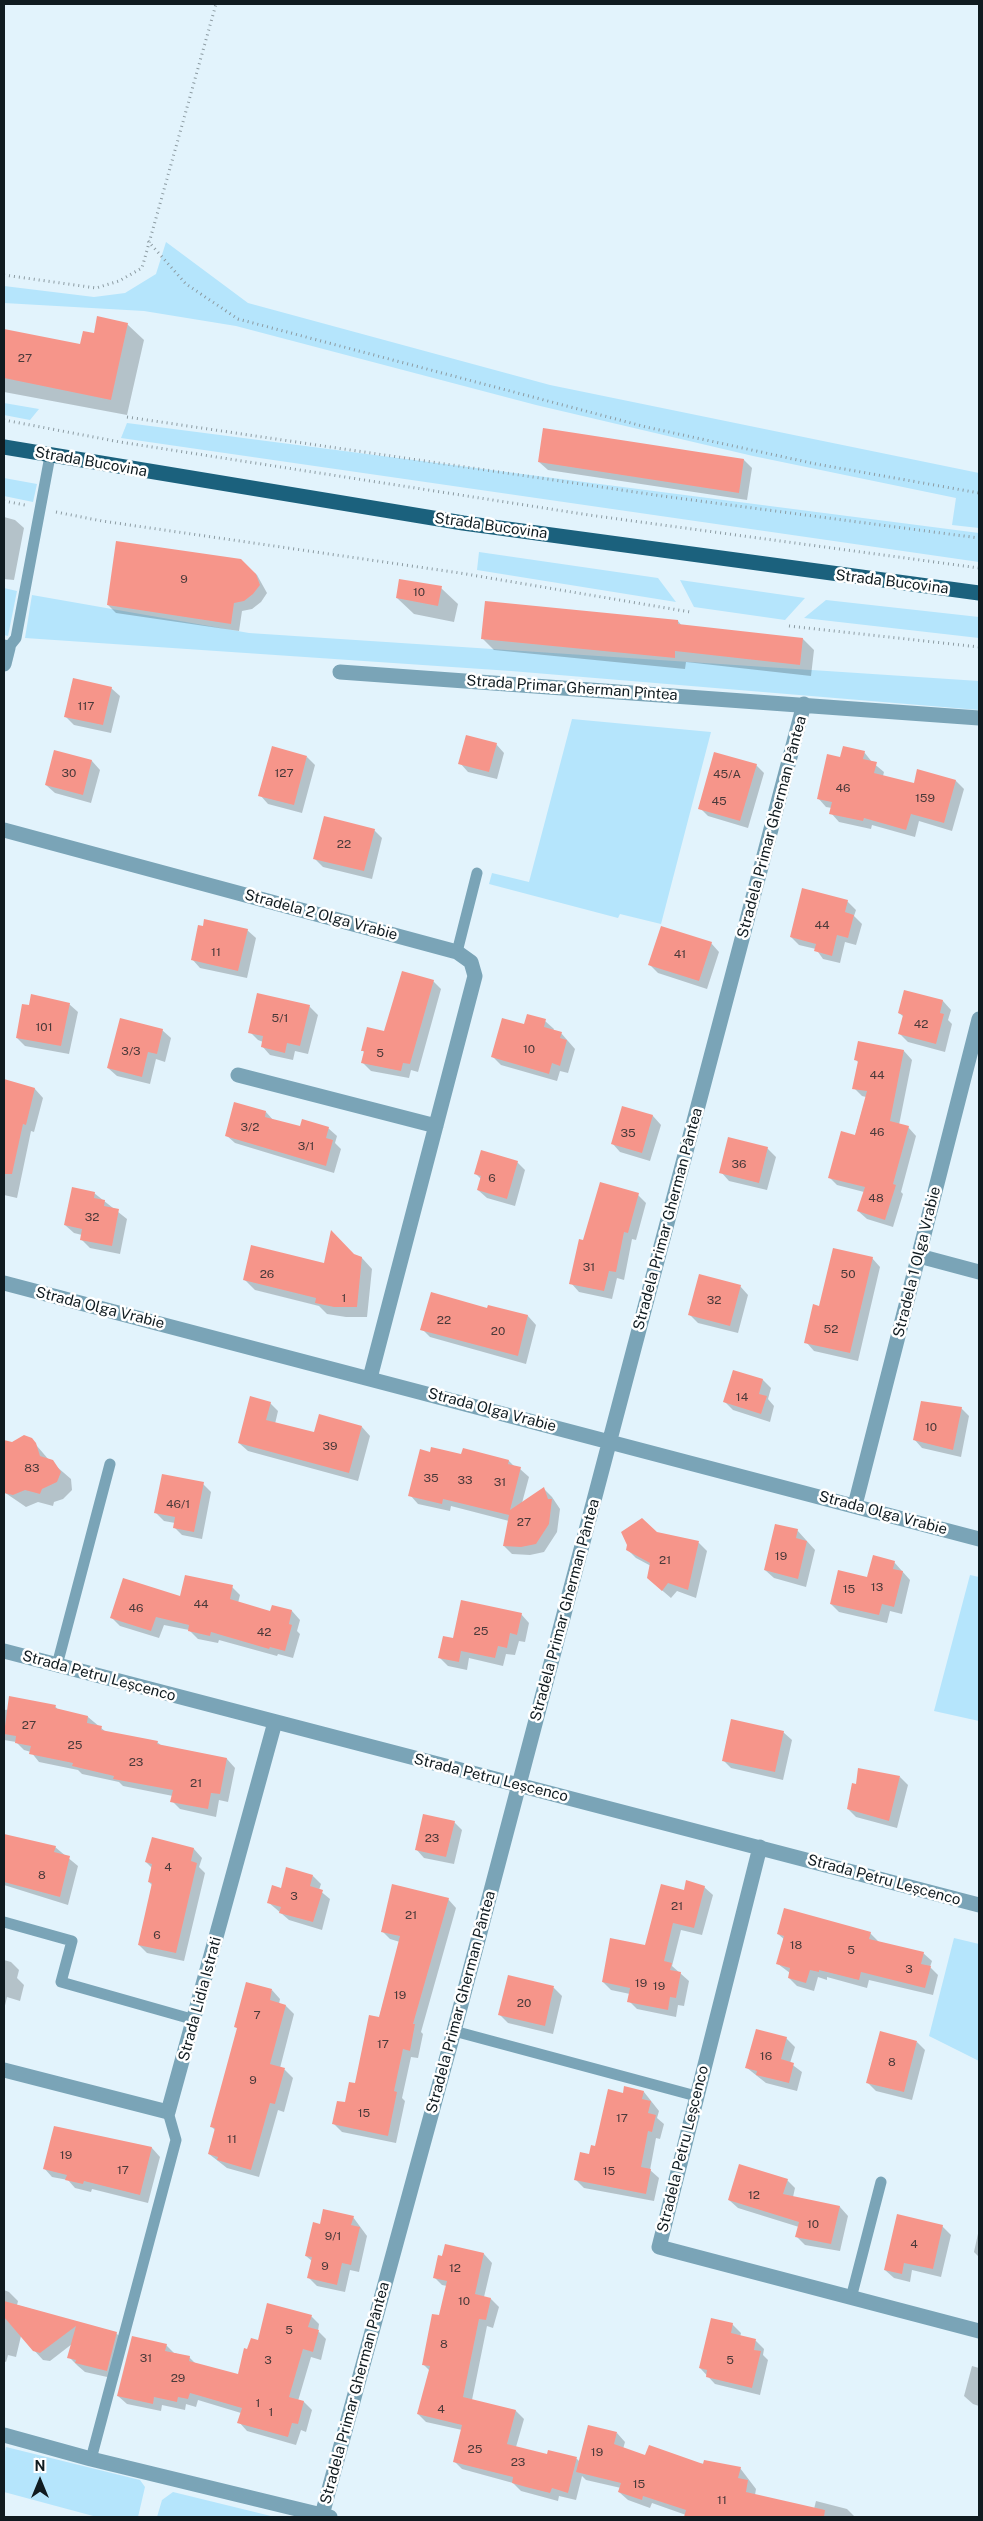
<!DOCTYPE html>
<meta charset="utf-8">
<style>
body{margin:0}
#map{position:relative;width:983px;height:2521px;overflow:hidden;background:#e2f3fc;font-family:"Public Sans",sans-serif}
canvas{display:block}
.frame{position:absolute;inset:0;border:5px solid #101b20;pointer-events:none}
.north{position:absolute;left:15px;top:2456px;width:50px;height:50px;-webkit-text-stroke:4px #fff;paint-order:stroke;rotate:0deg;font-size:14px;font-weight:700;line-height:20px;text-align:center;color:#101b20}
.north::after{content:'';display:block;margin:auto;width:18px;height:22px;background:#101b20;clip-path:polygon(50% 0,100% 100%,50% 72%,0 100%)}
</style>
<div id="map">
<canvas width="983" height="2521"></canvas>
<div class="frame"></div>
<div class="north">N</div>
</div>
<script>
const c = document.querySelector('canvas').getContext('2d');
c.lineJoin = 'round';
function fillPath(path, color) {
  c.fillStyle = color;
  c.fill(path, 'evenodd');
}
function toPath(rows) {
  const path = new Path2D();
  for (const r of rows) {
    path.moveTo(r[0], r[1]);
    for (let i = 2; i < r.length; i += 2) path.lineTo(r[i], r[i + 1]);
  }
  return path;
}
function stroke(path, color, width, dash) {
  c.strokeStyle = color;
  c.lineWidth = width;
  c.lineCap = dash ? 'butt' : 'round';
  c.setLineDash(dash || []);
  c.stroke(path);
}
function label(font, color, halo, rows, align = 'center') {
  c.font = font + ' "Public Sans",sans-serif';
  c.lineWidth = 5;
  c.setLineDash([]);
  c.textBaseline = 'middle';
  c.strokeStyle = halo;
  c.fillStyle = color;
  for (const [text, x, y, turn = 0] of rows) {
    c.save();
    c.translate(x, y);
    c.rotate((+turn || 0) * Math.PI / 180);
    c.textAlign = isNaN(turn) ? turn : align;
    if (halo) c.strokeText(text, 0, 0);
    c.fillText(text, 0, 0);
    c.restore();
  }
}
fillPath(toPath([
 [166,242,248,303,550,385,979,473,979,528,952,525,956,498,753,456,536,405,236,326,144,311,4,303,4,286,94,297,125,293,156,274],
 [4,403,39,409,30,420,4,415],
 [127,423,979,533,979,562,121,438],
 [4,478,37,484,33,502,4,496],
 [479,552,658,578,676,602,477,570],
 [680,580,805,598,785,620,694,607],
 [4,588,17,591,8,636,4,635],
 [32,595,249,633,979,681,979,710,511,671,25,638],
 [826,600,979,617,979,638,804,618],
 [572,719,711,732,661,924,620,914,618,918,489,884,492,873,529,882],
 [970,1575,979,1577,979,1721,934,1711],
 [954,1938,979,1944,979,2061,929,2036],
 [6,2447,140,2480,145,2487,138,2517,97,2517,4,2492,4,2456],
 [173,2492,275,2517,157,2517,162,2500]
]), '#b5e5fc');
fillPath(toPath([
 [127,324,144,340,127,415,4,392,4,331,81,345,95,334],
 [744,460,752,468,747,500,548,470,539,462],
 [4,517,15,520,24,528,14,580,4,579],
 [240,561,257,575,267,593,261,602,252,609,242,611,239,631,116,613,108,605],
 [441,588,458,604,454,622,414,614,397,598],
 [678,621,682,626,803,639,814,650,811,676,686,662,685,669,494,650,482,638],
 [111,688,120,696,111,733,74,725,65,716],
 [496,744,504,753,497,779,468,772,460,763],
 [55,752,92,761,100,770,91,803,55,793,46,785],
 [864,752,872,762,884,772,883,776,914,785,918,771,956,781,964,789,952,831,919,821,915,837,872,825,871,829,839,822,831,813,832,808,826,807,818,798,841,759],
 [307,757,315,765,302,813,268,804,260,795],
 [756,765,764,773,748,828,708,816,700,808],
 [374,830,382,838,372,879,323,867,315,859],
 [847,901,856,910,854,916,862,924,856,945,845,942,840,963,823,959,816,949,799,945,791,937],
 [247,930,256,938,247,978,200,968,192,959],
 [711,943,719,952,707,989,658,973,650,965],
 [433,981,441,989,418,1072,411,1070,409,1078,371,1071,363,1063,365,1053,362,1050,385,1032],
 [905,991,943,1001,951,1010,948,1020,952,1024,945,1052,908,1042,899,1033,904,1017,899,1013],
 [69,1004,78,1012,69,1054,25,1046,17,1038],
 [309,1006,318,1015,308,1054,295,1051,293,1060,270,1055,262,1046,263,1042,258,1040,250,1032],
 [545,1021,554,1029,553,1031,561,1033,575,1049,568,1073,560,1071,557,1081,501,1065,493,1057,525,1025],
 [162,1030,171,1038,165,1062,156,1059,150,1084,117,1076,108,1068],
 [904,1051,912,1060,899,1125,908,1127,916,1136,901,1192,903,1194,893,1227,867,1219,858,1211,864,1192,837,1185,829,1177,855,1136,866,1097,862,1096,854,1088,859,1063,856,1060],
 [4,1080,35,1089,43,1098,34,1132,31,1131,17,1198,4,1195],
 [623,1107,653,1116,661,1125,650,1161,620,1152,612,1143],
 [266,1112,274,1121,300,1128,328,1128,337,1136,335,1143,341,1149,334,1173,235,1143,226,1135],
 [767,1148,776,1157,767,1190,729,1181,721,1172],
 [517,1162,525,1170,515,1206,487,1198,478,1190,482,1180,476,1174],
 [94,1193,127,1219,120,1254,90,1248,81,1239,82,1235,74,1233,65,1225],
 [638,1195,646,1203,636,1240,632,1239,624,1280,617,1278,612,1299,579,1292,571,1283,584,1242],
 [354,1256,362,1258,372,1269,367,1317,346,1317,327,1314,319,1306,255,1290,244,1279,325,1265],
 [872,1258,880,1267,858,1361,814,1351,806,1342,820,1307],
 [740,1286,748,1295,738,1333,698,1323,690,1315],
 [489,1307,528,1316,536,1325,526,1364,430,1337,422,1329,488,1310],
 [734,1371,763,1380,771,1388,768,1399,774,1406,770,1422,733,1410,725,1402],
 [270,1403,278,1411,275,1424,315,1434,362,1427,370,1436,358,1481,248,1451,239,1443],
 [961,1408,969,1416,961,1457,922,1448,914,1439],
 [31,1439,49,1460,71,1479,72,1490,63,1499,54,1502,53,1506,38,1502,26,1507,4,1492,4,1441,12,1443],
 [464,1450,509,1461,515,1467,520,1469,529,1477,522,1503,544,1489,552,1497,560,1509,557,1532,544,1552,530,1555,512,1554,504,1546,509,1521,451,1506,450,1511,418,1504,410,1495,430,1453,462,1455],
 [203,1484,211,1492,202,1539,182,1535,174,1527,175,1523,164,1521,156,1513],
 [797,1530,815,1550,806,1587,774,1578,765,1570],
 [656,1534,699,1543,707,1551,696,1598,677,1591,671,1598,657,1586,651,1566,636,1558,627,1549],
 [894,1562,910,1580,902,1614,890,1611,887,1623,839,1612,831,1604],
 [232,1587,240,1595,238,1603,271,1613,273,1606,292,1611,300,1620,297,1631,300,1634,293,1658,278,1654,277,1656,219,1640,218,1643,198,1639,189,1630,164,1625,159,1638,120,1626,111,1617],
 [521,1614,529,1623,525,1642,519,1641,515,1655,506,1654,503,1666,469,1658,467,1670,448,1666,439,1657,454,1640],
 [55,1706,59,1711,88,1717,106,1732,157,1742,162,1746,227,1759,235,1768,228,1802,219,1800,216,1817,180,1809,172,1801,173,1796,123,1786,119,1782,82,1774,78,1770,39,1762,31,1752,24,1750,16,1742,4,1740,4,1710],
 [783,1732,792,1740,783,1780,731,1768,723,1760],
 [900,1777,908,1785,897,1828,856,1817,848,1809],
 [454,1822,462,1830,454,1864,424,1858,416,1849],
 [4,1836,55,1847,78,1866,68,1905,4,1885],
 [194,1849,202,1858,199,1867,205,1873,184,1961,147,1953,139,1945,152,1885,149,1882,152,1868,146,1862],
 [313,1876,321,1884,319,1890,330,1899,322,1930,289,1920,268,1902,281,1889],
 [704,1887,713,1895,702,1935,681,1930,672,1966,689,1981,684,2006,678,2005,676,2017,637,2009,629,2001,630,1994,611,1990,603,1982,646,1947,685,1891],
 [448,1899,456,1908,421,2032,423,2034,418,2058,411,2057,402,2098,405,2101,396,2143,342,2132,334,2124,356,2085,379,2018,400,1942,390,1939,382,1931],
 [870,1933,879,1942,923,1953,932,1961,930,1967,938,1975,933,1995,869,1980,867,1988,827,1977,827,1980,818,1977,814,1991,797,1986,789,1978,790,1973,778,1964,785,1940,778,1934],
 [4,1960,11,1962,19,1970,17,1978,24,1985,20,2001,7,1997,4,2010],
 [509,1977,554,1988,562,1996,553,2034,508,2023,500,2015],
 [272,1990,280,1999,279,2004,286,2006,294,2014,280,2068,285,2070,293,2078,284,2112,278,2110,259,2177,227,2168,209,2154,216,2131,211,2126,238,2030,236,2027],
 [786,2038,795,2047,790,2063,802,2072,797,2091,766,2083,747,2068],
 [917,2042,925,2050,912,2100,876,2091,867,2082],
 [644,2092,659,2111,657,2118,664,2124,660,2139,656,2138,650,2170,659,2178,654,2201,584,2188,575,2179,596,2147,624,2095],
 [152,2148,160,2157,148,2203,92,2189,91,2192,75,2188,68,2180,52,2177,44,2168],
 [787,2180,795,2188,793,2197,840,2207,848,2216,840,2251,805,2245,797,2237,799,2227,738,2208,729,2200],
 [353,2217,367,2236,359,2272,350,2270,345,2292,317,2286,308,2277,312,2261,306,2256,321,2225],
 [942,2226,951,2235,941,2277,912,2270,910,2282,894,2278,885,2270],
 [979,2229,979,2257,974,2252],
 [446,2246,484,2254,492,2263,484,2297,491,2299,499,2307,493,2328,487,2326,472,2400,516,2411,524,2419,516,2447,548,2455,577,2459,580,2462,617,2433,625,2442,623,2449,646,2457,740,2468,756,2489,755,2495,814,2509,816,2501,847,2509,855,2517,686,2517,686,2515,652,2503,650,2508,628,2500,619,2492,621,2488,586,2480,582,2476,576,2500,559,2496,558,2501,521,2491,513,2483,462,2469,454,2461,462,2430,426,2422,418,2414,430,2371,423,2364,440,2317,447,2286,442,2285,434,2277],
 [4,2290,9,2292,18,2301,17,2305,116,2333,125,2342,116,2379,85,2372,78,2366,69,2357,72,2344,50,2361,43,2360,21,2336,16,2357,8,2355,6,2362,4,2361],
 [311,2316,319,2324,318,2331,326,2339,321,2360,311,2357,298,2401,304,2402,312,2410,306,2432,301,2430,296,2445,247,2431,239,2422,241,2413,198,2400,196,2407,186,2404,185,2410,162,2405,161,2411,127,2404,118,2396,166,2345,174,2353,189,2357,196,2364,239,2376,248,2351,259,2341],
 [732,2324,741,2333,740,2337,756,2341,764,2349,763,2355,768,2360,760,2395,715,2384,700,2368],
 [972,2366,979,2368,979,2406,973,2404,964,2396]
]), '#0003');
fillPath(toPath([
 [97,316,128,323,111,400,4,378,4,329,80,344,83,331,94,333],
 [543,428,744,459,739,493,538,462],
 [116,541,241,559,256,574,260,585,253,594,244,601,234,603,231,624,107,605],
 [399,579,442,586,438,606,396,598],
 [485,601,678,620,678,624,803,638,800,665,675,651,675,658,481,639],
 [73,678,112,687,103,725,64,717],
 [466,735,497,743,489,772,458,764],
 [272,746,307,756,294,805,258,796],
 [843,746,865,751,863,759,877,762,874,773,914,783,917,769,956,780,944,823,911,814,906,830,864,818,863,821,829,814,832,802,817,799,827,754,840,757],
 [54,750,92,760,83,795,45,785],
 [714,752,757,764,740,821,698,809],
 [324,816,375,829,364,871,313,859],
 [802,888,848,900,845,912,854,915,848,938,837,935,832,956,814,951,816,944,790,937],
 [204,919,248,929,238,971,191,960,198,925,203,926],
 [661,926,712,942,699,981,648,965],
 [402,971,434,980,410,1064,403,1063,401,1071,361,1063,364,1051,361,1051,367,1027,384,1031],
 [904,990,943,1000,940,1013,944,1014,936,1044,898,1034,903,1015,898,1013],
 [257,993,310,1005,300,1046,287,1043,285,1053,261,1047,263,1036,248,1033],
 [31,994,70,1003,61,1046,16,1038,22,1004,29,1005],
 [527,1014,546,1019,544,1027,562,1032,560,1038,567,1040,560,1066,552,1063,549,1074,491,1057,502,1018,524,1024],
 [120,1018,163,1029,157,1054,148,1052,142,1077,107,1068],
 [858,1041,904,1050,890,1121,909,1126,893,1184,896,1185,885,1220,857,1211,865,1187,828,1178,841,1131,855,1135,867,1091,852,1089,858,1061,854,1060],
 [4,1079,35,1088,26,1125,23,1124,12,1174,4,1174],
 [234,1102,266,1111,265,1117,300,1126,302,1119,329,1127,326,1138,333,1140,326,1166,225,1136],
 [622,1106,653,1115,642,1153,611,1144],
 [728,1137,768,1147,759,1183,719,1173],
 [481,1150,518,1161,507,1199,477,1190,481,1176,474,1174],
 [600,1182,639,1193,628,1233,624,1232,616,1272,609,1271,604,1291,569,1284,579,1239,583,1240],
 [72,1187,95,1192,94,1198,105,1200,104,1206,119,1209,112,1246,80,1240,82,1229,64,1225],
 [331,1230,354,1254,362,1257,357,1307,334,1307,315,1303,316,1298,243,1280,251,1245,324,1263],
 [833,1248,873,1257,850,1353,804,1343,813,1304,819,1306],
 [699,1274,741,1285,730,1326,688,1315],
 [431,1292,487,1308,488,1305,528,1315,518,1356,420,1330],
 [733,1370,763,1379,759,1394,767,1396,761,1414,723,1402],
 [250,1396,271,1402,266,1420,314,1432,319,1414,362,1426,349,1473,238,1443],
 [921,1401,962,1407,953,1450,913,1440],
 [24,1435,32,1438,36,1443,40,1456,53,1460,61,1472,57,1482,42,1489,40,1494,25,1490,13,1495,4,1493,4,1440,12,1442],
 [431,1447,461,1454,463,1448,509,1460,508,1464,521,1467,510,1510,544,1487,548,1499,552,1499,549,1524,536,1544,521,1547,503,1546,509,1515,443,1499,442,1504,408,1496,420,1449,430,1452],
 [162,1474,204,1482,194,1532,173,1528,175,1517,154,1513],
 [642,1518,657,1532,699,1541,688,1590,668,1583,662,1591,647,1578,650,1563,626,1550,627,1545,621,1532],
 [775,1524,798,1529,796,1538,807,1541,798,1579,764,1570],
 [873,1555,895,1561,893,1569,903,1571,894,1607,882,1604,879,1615,830,1604,838,1570,867,1577],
 [185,1575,233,1585,230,1599,270,1611,272,1605,292,1610,289,1624,292,1625,285,1651,270,1647,269,1649,211,1632,210,1636,188,1631,189,1625,156,1617,151,1631,110,1618,123,1578,180,1596],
 [461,1600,522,1613,517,1635,510,1633,507,1648,498,1646,495,1658,461,1651,459,1662,438,1658,443,1636,453,1638],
 [9,1696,56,1705,55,1708,88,1716,87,1723,102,1726,101,1730,158,1741,157,1744,227,1758,220,1794,211,1793,208,1809,170,1802,173,1790,113,1779,114,1776,72,1766,73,1763,29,1754,31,1746,15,1743,16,1736,4,1734],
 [731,1719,784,1731,775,1772,722,1761],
 [858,1768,900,1776,889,1821,847,1809,852,1783,856,1784],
 [423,1814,455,1821,446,1857,415,1850],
 [4,1834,56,1846,54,1852,70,1856,60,1897,4,1882],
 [152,1837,194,1848,191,1861,197,1863,176,1953,138,1945,152,1883,148,1882,152,1864,145,1862],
 [286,1867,313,1875,310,1886,323,1890,313,1922,279,1913,281,1907,267,1903,272,1885,281,1888],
 [686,1880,705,1886,694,1928,673,1923,664,1961,672,1963,670,1970,681,1972,676,1998,670,1997,668,2010,627,2002,630,1988,602,1982,610,1938,645,1945,661,1884,684,1890],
 [392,1884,449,1898,413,2024,415,2024,410,2051,403,2049,394,2091,397,2092,388,2136,332,2124,337,2101,345,2102,349,2082,355,2083,369,2015,379,2017,400,1936,381,1932],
 [784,1908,871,1932,869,1939,924,1952,921,1964,931,1966,925,1988,861,1972,859,1980,819,1970,819,1972,810,1970,806,1983,788,1978,790,1968,776,1964,784,1936,777,1934],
 [508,1975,554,1986,545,2026,498,2015],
 [246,1982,272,1989,270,2000,286,2005,270,2064,285,2068,275,2104,270,2103,251,2170,217,2160,218,2157,208,2154,215,2128,210,2127,237,2028,234,2027],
 [756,2029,787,2037,781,2059,794,2063,789,2083,756,2075,757,2071,745,2068],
 [880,2031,917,2041,904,2092,866,2083],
 [624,2086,644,2091,642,2099,651,2101,648,2113,656,2115,652,2132,648,2131,641,2167,651,2169,646,2194,574,2180,580,2152,589,2154,591,2145,595,2146,608,2089,623,2093],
 [54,2126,152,2147,140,2195,84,2181,83,2184,65,2180,67,2175,43,2169],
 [739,2164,788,2179,783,2194,840,2206,831,2244,795,2237,799,2222,728,2200],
 [323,2209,354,2216,351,2225,360,2227,351,2265,342,2263,337,2285,307,2278,312,2257,305,2256,313,2222,320,2224],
 [897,2214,943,2225,933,2269,904,2263,902,2274,884,2270],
 [445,2244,484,2253,475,2294,491,2298,486,2320,479,2319,463,2397,516,2410,507,2444,547,2454,548,2450,577,2457,568,2493,552,2488,550,2493,526,2487,512,2483,513,2477,453,2462,462,2425,417,2414,430,2366,422,2365,432,2314,439,2315,447,2281,433,2278,438,2255,442,2256],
 [4,2301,117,2332,107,2371,75,2363,76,2360,67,2358,76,2326,40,2353,33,2351,4,2317],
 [267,2303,312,2315,308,2327,319,2330,313,2352,303,2349,289,2397,304,2401,298,2424,292,2423,288,2437,237,2423,242,2408,190,2393,188,2399,178,2397,177,2402,154,2397,153,2404,117,2396,132,2336,167,2344,165,2351,190,2356,189,2361,238,2374,244,2348,247,2349,251,2338,258,2340],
 [711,2318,733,2323,731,2333,756,2339,754,2350,761,2351,752,2388,706,2377,707,2370,699,2368],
 [588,2425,617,2432,614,2444,645,2455,649,2445,703,2464,704,2460,741,2467,738,2478,748,2480,746,2492,825,2510,824,2517,684,2517,686,2510,643,2496,642,2500,618,2492,621,2483,576,2472]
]), '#f6958a');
stroke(toPath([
 [148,241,186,284,238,319,646,427,816,464,979,493],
 [4,275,96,288,119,281,142,268,216,4],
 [127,417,662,496,979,538],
 [4,420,120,442,589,515,979,568],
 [4,501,25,505],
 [56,512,102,521,460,573,690,612],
 [789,626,979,647]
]), '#8c9ba2', 3, [1, 4]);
stroke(toPath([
 [8,648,16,638,50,456],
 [457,952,477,873],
 [57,1665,110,1464],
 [4,1922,72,1941,61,1982,195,2020],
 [454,2031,696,2096],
 [851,2298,881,2182],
 [91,2459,176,2140,168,2112]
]), '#7aa4b7', 11);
stroke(toPath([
 [4,647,8,648,4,664],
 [340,672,979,718],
 [4,830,457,952,471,962,475,976,370,1378],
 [238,1075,436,1126],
 [919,1256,979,1272],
 [4,1283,979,1539],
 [855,1505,979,1019],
 [4,1651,979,1905],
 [760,1847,659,2247,979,2331],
 [4,2070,168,2112,275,1722],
 [4,2435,91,2459,330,2517],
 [322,2515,454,2031,804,704]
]), '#7aa4b7', 15);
stroke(toPath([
 [4,447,463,523,979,593]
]), '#1b617d', 15);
label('12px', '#4a3a3a', null, [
 ["27",25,358],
 ["9",184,579],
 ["10",419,592],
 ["117",86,706],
 ["30",69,773],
 ["127",284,773],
 ["45/A",727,774],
 ["46",843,788],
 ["159",925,798],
 ["45",719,801],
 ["22",344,844],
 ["44",822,925],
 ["11",216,952],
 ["41",680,954],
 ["5/1",280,1018],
 ["42",921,1024],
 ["101",44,1027],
 ["10",529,1049],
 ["3/3",131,1051],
 ["5",380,1053],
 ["44",877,1075],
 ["3/2",250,1127],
 ["46",877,1132],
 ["35",628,1133],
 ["3/1",306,1146],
 ["36",739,1164],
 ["6",492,1178],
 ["48",876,1198],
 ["32",92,1217],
 ["31",589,1267],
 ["26",267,1274],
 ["50",848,1274],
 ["1",344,1298],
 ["32",714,1300],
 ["22",444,1320],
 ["52",831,1329],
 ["20",498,1331],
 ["14",742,1397],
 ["10",931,1427],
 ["39",330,1446],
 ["83",32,1468],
 ["35",431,1478],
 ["33",465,1480],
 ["31",500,1482],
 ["46/1",178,1504],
 ["27",524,1522],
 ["19",781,1556],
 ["21",665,1560],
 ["13",877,1587],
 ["15",849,1589],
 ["44",201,1604],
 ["46",136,1608],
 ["25",481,1631],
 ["42",264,1632],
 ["27",29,1725],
 ["25",75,1745],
 ["23",136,1762],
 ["21",196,1783],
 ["23",432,1838],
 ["4",168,1867],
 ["8",42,1875],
 ["3",294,1896],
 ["21",677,1906],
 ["21",411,1915],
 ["6",157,1935],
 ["18",796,1945],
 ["5",851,1950],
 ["3",909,1969],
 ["19",641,1983],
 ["19",659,1986],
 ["19",400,1995],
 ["20",524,2003],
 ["7",257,2015],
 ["17",383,2044],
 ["16",766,2056],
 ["8",892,2062],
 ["9",253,2080],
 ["15",364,2113],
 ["17",622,2118],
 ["11",232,2139],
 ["19",66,2155],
 ["17",123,2170],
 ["15",609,2171],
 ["12",754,2195],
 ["10",813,2224],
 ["9/1",333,2236],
 ["4",914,2244],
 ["9",325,2266],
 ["12",455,2268],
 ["10",464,2301],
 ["5",289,2330],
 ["8",444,2344],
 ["31",146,2358],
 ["3",268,2360],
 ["5",730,2360],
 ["29",178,2378],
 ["1",258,2403],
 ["4",441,2409],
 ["1",271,2412],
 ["25",475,2449],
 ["19",597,2452],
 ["23",518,2462],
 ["15",639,2484],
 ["11",722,2500]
]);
label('15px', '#101b20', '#fff', [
 ["Strada Bucovina",91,462,10],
 ["Strada Bucovina",491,526,8],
 ["Strada Bucovina",892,582,7],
 ["Strada Primar Gherman Pîntea",572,688,4],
 ["Stradela Primar Gherman Pântea",772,827,-75],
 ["Stradela 2 Olga Vrabie",321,915,15],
 ["Stradela Primar Gherman Pântea",668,1219,-75],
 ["Stradela 1 Olga Vrabie",917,1262,-76],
 ["Strada Olga Vrabie",100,1308,14],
 ["Strada Olga Vrabie",492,1410,15],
 ["Strada Olga Vrabie",883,1513,15],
 ["Stradela Primar Gherman Pântea",565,1610,-75],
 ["Strada Petru Leșcenco",99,1676,15],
 ["Strada Petru Leșcenco",491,1778,14],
 ["Strada Petru Leșcenco",884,1880,15],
 ["Strada Lidia Istrati",200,1999,-75],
 ["Stradela Primar Gherman Pântea",461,2002,-75],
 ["Stradela Petru Leșcenco",683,2149,-76],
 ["Stradela Primar Gherman Pântea",355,2393,-75]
]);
</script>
